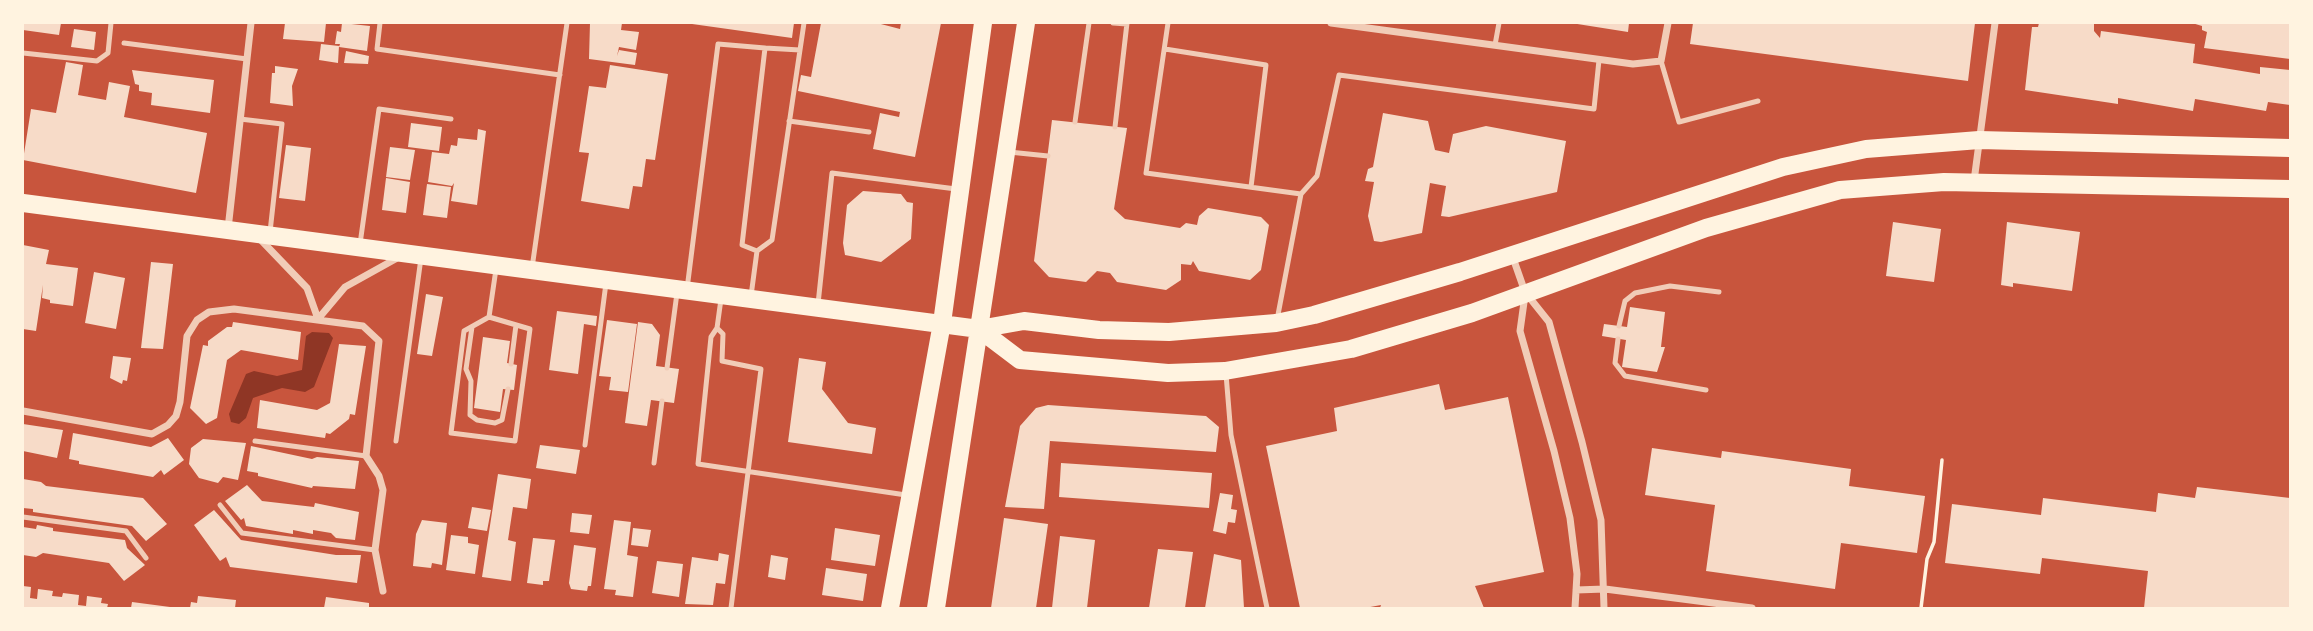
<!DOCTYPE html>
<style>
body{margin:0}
#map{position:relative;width:2313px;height:631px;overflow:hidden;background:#c8553d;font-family:"Roboto Serif",serif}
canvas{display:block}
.frame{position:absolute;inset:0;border:24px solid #fff3e0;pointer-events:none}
</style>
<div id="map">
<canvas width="2313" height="631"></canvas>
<div class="frame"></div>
</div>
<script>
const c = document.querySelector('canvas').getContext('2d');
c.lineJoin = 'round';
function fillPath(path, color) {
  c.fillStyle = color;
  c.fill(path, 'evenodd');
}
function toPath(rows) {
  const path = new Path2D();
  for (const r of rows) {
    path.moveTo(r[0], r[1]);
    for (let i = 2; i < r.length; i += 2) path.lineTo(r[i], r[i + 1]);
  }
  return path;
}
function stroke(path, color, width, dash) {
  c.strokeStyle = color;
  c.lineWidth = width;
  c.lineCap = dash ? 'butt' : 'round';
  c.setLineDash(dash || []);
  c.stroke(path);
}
fillPath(toPath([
 [312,332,329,333,333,338,314,387,305,392,282,388,253,398,246,418,239,424,231,422,229,414,246,374,254,371,277,376,302,370,306,336]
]), '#8f3625');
fillPath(toPath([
 [23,23,61,23,59,35,23,30],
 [285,23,326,23,324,42,283,39],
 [342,23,370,26,367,51,339,47,340,44,335,44,337,31,341,32],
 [590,23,622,23,621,30,639,32,636,50,619,47,617,56,619,50,637,53,635,65,589,59],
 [685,23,794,23,792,38],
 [821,23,877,23,900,29,901,23,941,23,915,157,873,149,880,113,899,117,900,112,798,91,801,75,811,77],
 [1571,23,1629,23,1628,32],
 [1693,23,1975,23,1968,81,1690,44],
 [2039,23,2094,23,2094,31,2100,38,2101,31,2195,44,2193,63,2260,74,2260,67,2290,70,2290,105,2268,102,2266,111,2195,99,2193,111,2118,98,2118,104,2025,90,2032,27,2038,27],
 [2192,23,2290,23,2290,59,2204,48,2207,32,2202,30,2202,26],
 [74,29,96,32,94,50,71,47],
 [321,44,339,46,338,63,319,60],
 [346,51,369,56,368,64,344,63],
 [66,62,83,65,78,95,106,100,109,82,130,86,124,117,207,133,196,193,23,160,31,109,56,113],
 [610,65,668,74,655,160,646,159,642,187,633,186,629,209,581,201,589,153,579,152,589,86,606,88],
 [275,66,298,69,292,86,293,106,270,103,272,73,275,73],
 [132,70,214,80,210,113,151,105,152,93,139,91,139,85,135,84],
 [1383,113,1428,121,1435,150,1449,153,1453,134,1486,126,1566,141,1557,192,1449,217,1441,216,1446,186,1430,183,1422,233,1381,242,1374,241,1368,216,1374,182,1365,181,1368,169,1373,167],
 [1052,120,1127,128,1114,209,1125,219,1180,228,1186,223,1197,225,1199,216,1208,208,1261,217,1269,225,1261,270,1250,280,1199,271,1193,261,1191,265,1181,264,1181,280,1166,290,1117,282,1110,273,1097,271,1086,282,1049,277,1034,261],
 [411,123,442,127,439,151,408,147],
 [478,129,486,131,477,205,451,201,454,183,452,186,428,182,432,152,449,154,451,145,457,146,458,138,477,140],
 [286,145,311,148,305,201,279,198],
 [390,147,415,150,410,180,386,177],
 [386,178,410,182,406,213,382,210],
 [427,184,451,187,447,218,423,215],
 [863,191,901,194,907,202,913,203,911,239,881,262,845,255,843,243,847,205],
 [1893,222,1941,229,1934,282,1886,276],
 [2007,222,2080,232,2072,291,2013,283,2013,287,2001,285],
 [23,245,49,250,46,264,78,268,73,306,50,303,50,300,42,298,43,285,36,331,23,329],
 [151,262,173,264,163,349,141,348],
 [94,272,125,278,116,329,85,323],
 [426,294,443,297,432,356,417,354],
 [1630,307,1665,312,1661,347,1665,347,1657,372,1622,367,1626,340,1602,336,1604,324,1627,327],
 [557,311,597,316,596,326,584,324,578,374,549,370],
 [607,320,637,324,628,392,609,390,611,377,599,376],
 [233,322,301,332,298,360,241,350,227,360,217,418,206,424,190,408,203,345,208,346,208,341,227,327,232,327],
 [638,322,652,324,660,335,656,366,679,369,674,403,651,400,647,426,625,423],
 [483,337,510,341,507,363,517,365,514,390,503,389,500,412,474,408],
 [339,344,366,346,355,415,350,414,349,419,330,434,326,433,325,438,257,428,260,400,317,410,330,403],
 [113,356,131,358,127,381,123,380,122,384,110,378],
 [799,358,826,362,822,389,848,423,876,428,872,454,788,442],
 [1439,384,1445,410,1508,397,1544,572,1475,586,1484,608,1380,608,1381,605,1365,608,1300,608,1266,446,1337,431,1334,408],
 [1048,405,1206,416,1219,427,1216,452,1050,441,1044,509,1005,507,1020,426,1036,408],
 [23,424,63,430,57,458,23,451],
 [73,433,151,447,168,438,184,460,164,475,161,470,153,477,79,464,79,461,69,459],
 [203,439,246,443,238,480,223,477,218,483,199,478,189,464,191,448],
 [540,445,580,450,576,474,536,468],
 [251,446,312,459,317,457,359,461,355,489,313,486,312,488,258,476,258,473,247,471],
 [1652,448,1721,458,1722,451,1851,469,1849,486,1925,496,1917,553,1841,543,1835,589,1706,571,1715,505,1645,495],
 [1061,463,1212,473,1209,508,1059,497],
 [498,474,531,479,527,509,513,507,508,540,516,542,511,581,482,577],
 [23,479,41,482,46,486,143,498,167,524,146,541,132,526,33,512,33,509,23,508],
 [247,485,262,501,314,507,315,503,359,512,355,540,336,538,331,533,313,530,313,534,293,530,293,534,246,526,244,518,241,520,225,501],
 [2197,487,2290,498,2290,608,2144,608,2148,571,2042,558,2040,574,1945,563,1952,504,2041,515,2043,498,2156,512,2158,493,2195,498],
 [1220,493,1233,495,1231,509,1237,510,1235,523,1228,522,1226,534,1213,531],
 [472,507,491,510,487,531,468,528],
 [214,510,241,540,336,555,361,555,357,583,230,567,226,557,220,561,194,525],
 [572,513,592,515,589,534,570,532],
 [1004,518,1048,524,1036,608,991,608],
 [422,520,447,523,442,565,432,563,431,568,413,566,416,534],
 [614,520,631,522,627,555,638,557,633,597,615,595,616,590,604,589],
 [37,525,53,528,53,531,125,540,127,548,145,565,124,581,109,563,43,553,36,557,23,555,23,527,36,529],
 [633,528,651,530,648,547,631,545],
 [835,528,880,535,875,566,831,560],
 [451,535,468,537,468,543,479,545,475,574,446,570],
 [1060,536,1095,540,1087,608,1052,608],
 [533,538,555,540,549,581,543,581,543,585,527,583],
 [574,545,596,548,591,586,588,586,587,591,571,589,569,583],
 [1158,549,1193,552,1185,608,1149,608],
 [719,553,729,555,725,584,716,583,713,605,685,604,692,557,718,561],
 [1214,554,1241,560,1244,608,1205,608],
 [771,555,788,558,785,580,768,577],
 [657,561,683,564,679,597,652,593],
 [826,568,867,574,863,601,822,595],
 [23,586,31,587,30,598,37,599,38,589,53,591,52,596,62,597,63,593,79,595,78,605,86,606,87,596,102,598,101,603,108,604,107,608,23,608],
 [198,596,236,600,235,608,190,608,191,602,197,603],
 [326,597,369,603,369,608,324,608],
 [132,602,170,607,170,608,131,608]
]), '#f7dbc8');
stroke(toPath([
 [1921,608,1927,559,1934,542,1942,460]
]), '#fff3e0', 3.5);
stroke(toPath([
 [380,23,377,49,560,75],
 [1113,23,1127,24],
 [1168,23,1146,173,1301,194],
 [124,43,247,59],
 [1495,45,1499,23],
 [765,48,800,50,804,23],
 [1165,49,1266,65,1251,187],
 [23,53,97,61,108,53,111,23],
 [1661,61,1679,122,1758,101],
 [240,119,282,124,270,232],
 [789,121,869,132],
 [1075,122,1089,23],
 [1115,127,1127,23],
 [1009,152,1048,156],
 [360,244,379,109,451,119],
 [757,251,772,240,800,50],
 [532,268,567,23],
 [687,289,718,44,765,48,742,245,757,251,751,296],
 [721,299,717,328,711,337,698,464,906,495],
 [818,304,832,173,956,189],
 [489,317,530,329,515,441,451,433,464,331,489,317],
 [489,317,496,269],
 [1277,320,1301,194,1317,176,1339,75,1594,109,1599,60],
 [1619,326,1625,301,1635,293,1670,286,1719,292],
 [472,327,466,369,471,381,470,415,477,420,495,423,502,420,508,389],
 [717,328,723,334,722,361,761,369,731,608],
 [1618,339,1615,363,1625,376,1706,390],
 [511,364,516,325],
 [667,368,677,293],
 [1226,374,1231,435,1267,608],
 [255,441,366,456],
 [396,441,421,258],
 [585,445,606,283],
 [654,463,662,401],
 [220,505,242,533,375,550],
 [23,517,126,531,146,558]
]), '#f1ccb7', 5);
stroke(toPath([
 [1331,23,1633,64,1661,61,1668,23],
 [1974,181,1995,23],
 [228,229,251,23],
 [260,239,307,288,318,319],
 [1512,255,1525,292,1549,322,1582,442,1601,520,1604,608],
 [1525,295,1520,331,1554,451,1570,518,1577,574,1575,608],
 [318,319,345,287,399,257],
 [23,411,152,434,168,425,176,416,180,402,187,336,197,320,209,312,234,309,363,326,379,341,366,456,379,476,383,490,375,550,383,591],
 [1576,590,1605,589,1752,608]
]), '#f1ccb7', 7);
stroke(toPath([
 [23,203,979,329,1024,321,1099,330,1169,332,1276,323,1314,315,1460,272,1783,167,1866,149,1979,140,2290,148],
 [979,329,1020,360,1168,373,1225,371,1351,349,1472,313,1706,228,1840,190,1944,182,2290,189],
 [890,608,942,323,983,23],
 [936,608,1026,23]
]), '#fff3e0', 18);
</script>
